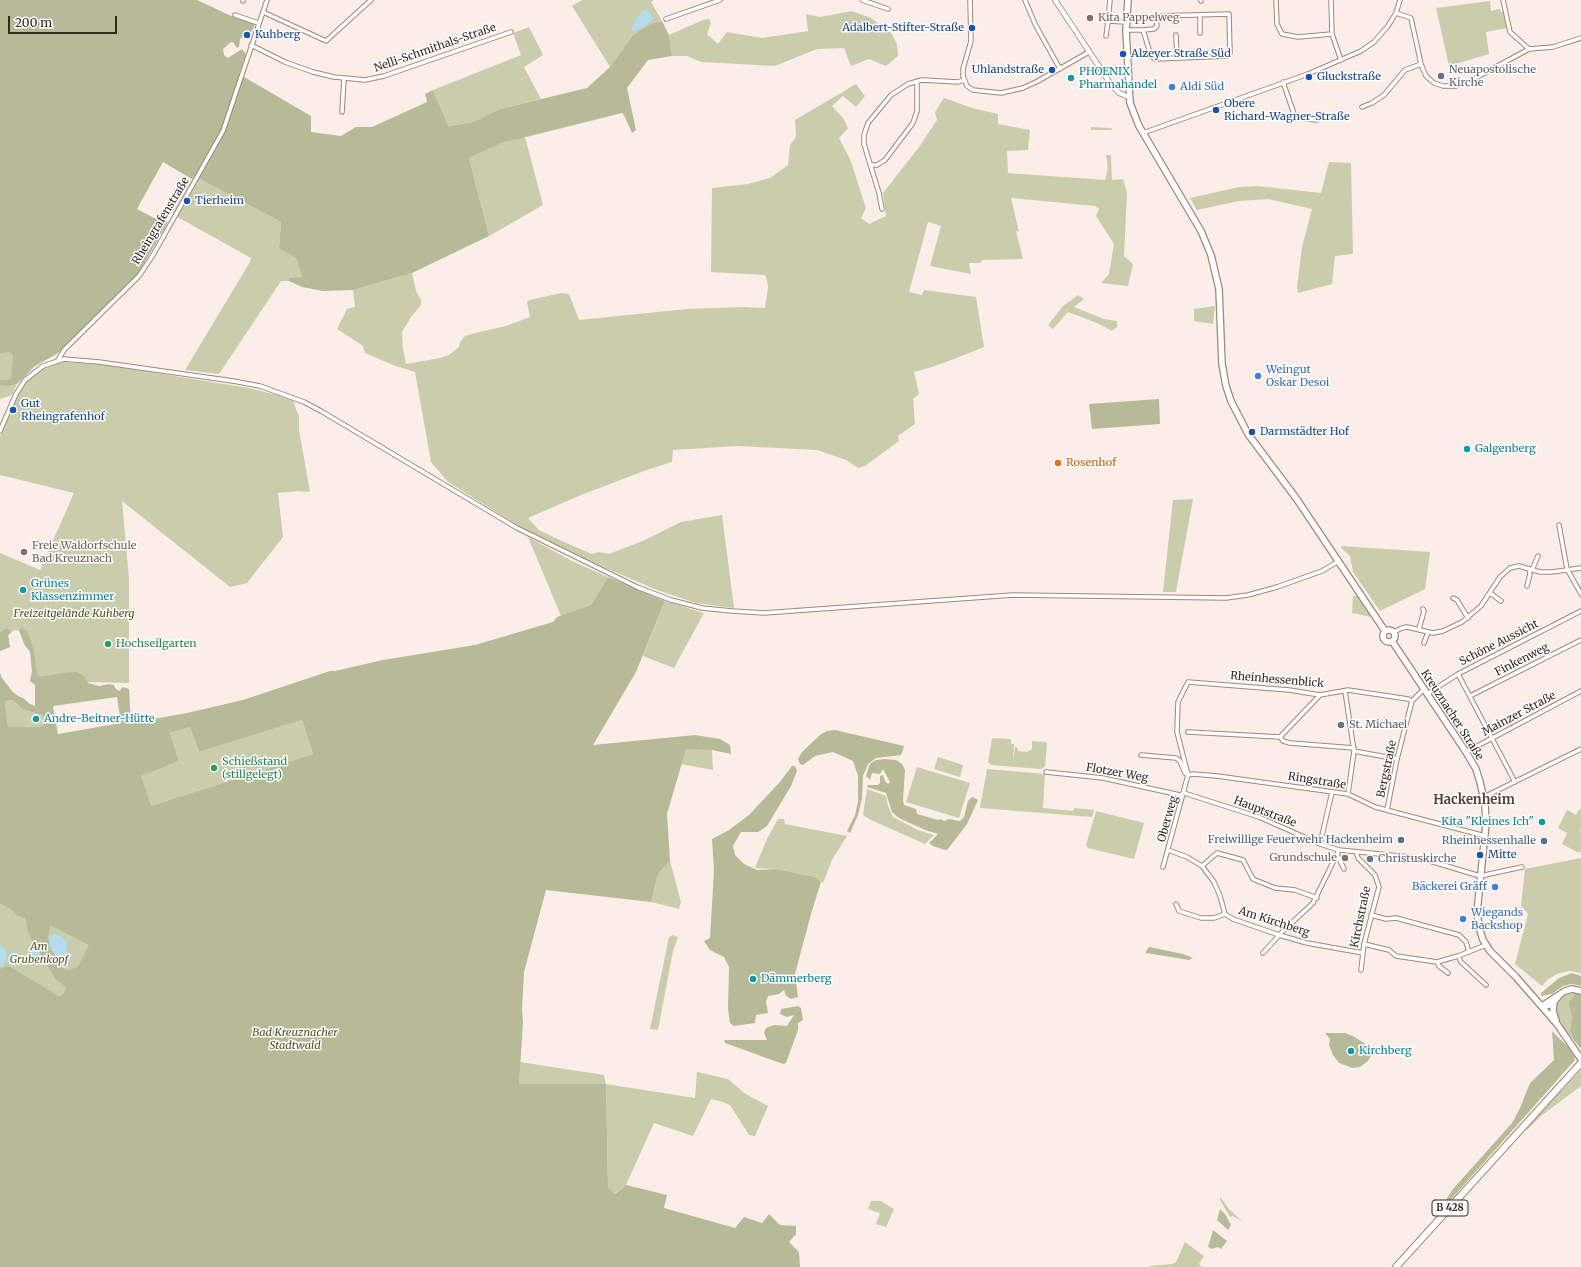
<!DOCTYPE html>
<meta charset="utf-8">
<style>
body{margin:0}
#map{position:relative;width:1581px;height:1267px;overflow:hidden;background:#fbeee8;font-family:Merriweather,serif}
canvas{display:block}
.scale{position:absolute;left:8px;top:16px;width:109px;height:18px;box-sizing:border-box;border:2px solid #342822;border-top:0;padding-left:5px;font-size:12px;line-height:14px;white-space:nowrap;color:#342822;-webkit-text-stroke:3px #fff;paint-order:stroke}
</style>
<div id="map">
<canvas width="1581" height="1267"></canvas>
<div class="scale">200 m</div>
</div>
<script>
const c = document.querySelector('canvas').getContext('2d');
c.lineJoin = 'round';
function fillPath(path, color) {
  c.fillStyle = color;
  c.fill(path, 'evenodd');
}
function toPath(rows) {
  const path = new Path2D();
  for (const r of rows) {
    if (r.length === 3) {
      path.moveTo(r[0] + r[2], r[1]);
      path.arc(r[0], r[1], r[2], 0, 2 * Math.PI);
      continue;
    }
    path.moveTo(r[0], r[1]);
    for (let i = 2; i < r.length; i += 2) path.lineTo(r[i], r[i + 1]);
  }
  return path;
}
function stroke(path, color, width, dash) {
  c.strokeStyle = color;
  c.lineWidth = width;
  c.lineCap = dash ? 'butt' : 'round';
  c.setLineDash(dash || []);
  c.stroke(path);
}
function label(font, color, halo, rows, align = 'center') {
  c.font = font + ' Merriweather,serif';
  c.lineWidth = 3;
  c.setLineDash([]);
  c.textBaseline = 'middle';
  c.strokeStyle = halo;
  c.fillStyle = color;
  for (const [text, x, y, turn = 0] of rows) {
    c.save();
    c.translate(x, y);
    c.rotate((+turn || 0) * Math.PI / 180);
    c.textAlign = isNaN(turn) ? turn : align;
    if (halo) c.strokeText(text, 0, 0);
    c.fillText(text, 0, 0);
    c.restore();
  }
}
fillPath(toPath([
 [582,0,654,0,651,2,662,21,650,24,633,35,610,67,572,6],
 [1490,1,1491,11,1500,9,1501,12,1503,12,1507,28,1486,32,1489,54,1449,66,1436,8],
 [852,11,871,18,891,33,897,44,898,56,886,66,869,59,851,66,844,48,817,49,775,66,701,62,687,56,672,56,669,35,703,20,709,19,711,23,707,34,718,44,727,32,762,38,808,31,806,14,820,17],
 [529,27,543,55,524,67,541,99,500,109,473,122,447,126,433,90,521,55,513,33],
 [856,84,865,96,856,107,843,96,832,106,843,118,848,128,839,138,850,159,866,208,861,218,869,224,886,216,883,193,919,147,937,120,935,112,944,98,972,108,998,114,998,124,1030,130,1028,150,1007,151,1008,173,1105,180,1108,168,1106,155,1111,155,1112,180,1123,179,1127,193,1124,256,1133,264,1128,286,1101,283,1109,274,1114,244,1096,216,1099,209,1095,206,1011,198,1019,232,1016,231,1023,259,982,260,981,263,969,263,971,274,930,266,941,226,928,222,909,292,922,295,924,290,976,297,984,347,954,359,932,367,914,372,919,394,913,399,915,424,898,436,899,441,865,466,858,468,846,460,817,450,737,446,673,450,672,462,647,470,581,495,528,518,539,530,564,542,592,554,599,552,609,554,645,540,681,522,722,515,734,608,696,603,657,590,596,564,522,528,448,482,431,462,415,372,393,365,365,353,363,346,337,329,347,309,355,307,353,290,412,273,416,291,421,300,421,305,411,317,402,332,403,349,406,364,440,358,449,355,459,347,460,342,465,336,479,332,506,326,530,317,527,302,530,300,561,293,569,294,579,320,687,309,744,307,765,308,768,287,767,280,765,275,711,272,712,188,748,184,770,178,788,165,790,145,796,137,795,120],
 [1091,127,1111,128,1113,130,1091,130],
 [525,137,543,205,489,236,469,158,502,143],
 [1329,162,1351,163,1353,254,1335,256,1332,284,1298,293,1297,287,1302,247,1312,209,1268,199,1239,201,1197,210,1190,198,1239,187,1258,186,1321,193],
 [194,176,281,222,279,247,296,258,302,277,289,278,289,281,281,281,219,374,185,370,250,262,251,258,172,214],
 [1078,295,1084,299,1074,307,1104,319,1117,321,1117,327,1112,331,1097,323,1068,312,1053,329,1048,325,1063,306],
 [1215,306,1213,324,1194,321,1194,309],
 [9,352,13,354,12,379,0,380,0,354],
 [64,362,105,365,249,388,277,395,293,401,299,417,299,430,310,492,297,491,278,493,283,537,247,583,230,587,122,501,129,579,129,683,87,682,85,676,76,671,38,678,34,651,19,631,14,630,8,635,10,647,0,651,0,553,40,570,74,493,0,475,0,437,17,396,25,383,33,375,43,369,53,364],
 [3,384,9,386,17,384,12,395,0,399,0,385],
 [1193,499,1176,592,1163,592,1173,500],
 [528,537,574,562,608,577,591,605,561,616],
 [1341,546,1430,552,1425,589,1380,611,1353,572,1350,556,1342,549],
 [1353,596,1358,596,1371,617,1352,613],
 [665,601,704,613,674,668,643,656],
 [12,700,16,703,23,710,43,715,45,720,44,725,39,727,8,727,5,701],
 [302,720,313,754,151,806,140,776,179,761,170,733,190,727,199,752],
 [993,738,1011,739,1011,744,1014,744,1013,762,1015,747,1017,747,1018,751,1027,752,1032,749,1032,741,1046,742,1047,744,1045,767,1041,769,991,765,988,762,992,739],
 [686,748,712,750,713,770,681,764],
 [938,757,963,765,960,777,934,769],
 [917,767,970,783,959,818,906,802],
 [987,769,1045,774,1043,808,1073,811,1074,808,1094,810,1092,817,980,808],
 [867,789,886,796,888,806,893,817,918,830,934,835,925,844,869,819,863,815],
 [1579,809,1581,810,1581,828,1580,831,1581,832,1581,850,1579,853,1562,844,1567,833,1558,828,1567,810,1576,815],
 [1096,811,1144,823,1134,859,1088,848,1086,845],
 [778,819,784,819,785,824,847,836,832,860,823,883,818,879,811,876,776,869,755,868,767,839],
 [1581,858,1581,973,1570,971,1557,974,1547,980,1542,986,1515,964,1528,914,1521,906,1525,869],
 [670,861,681,902,679,909,651,902,658,874],
 [0,892,98,942,64,1004,0,978],
 [673,935,678,937,673,951,658,1030,650,1029,669,937],
 [1576,993,1568,1003,1572,1017,1570,1031,1573,1039,1566,1032,1561,1023,1557,1015,1556,1006,1560,999,1566,994],
 [520,1062,604,1075,606,1084,695,1098,697,1072,728,1079,744,1093,768,1106,755,1136,749,1135,730,1105,723,1102,711,1099,693,1136,654,1123,626,1185,614,1194,608,1188,606,1084,519,1084],
 [1581,1070,1581,1086,1541,1116,1528,1129,1524,1130],
 [1220,1197,1230,1210,1243,1222,1233,1216,1230,1217,1220,1200],
 [871,1201,881,1201,894,1209,886,1227,876,1224,880,1213,868,1209],
 [1185,1242,1204,1256,1199,1264,1202,1267,1149,1267,1150,1266,1172,1264,1176,1262]
]), '#c9cdac');
fillPath(toPath([
 [0,0,197,0,229,15,255,24,252,31,240,39,239,47,237,48,233,42,231,42,223,49,224,55,228,58,242,49,246,54,239,74,311,116,311,132,341,136,356,127,372,127,427,102,425,94,433,90,448,126,473,122,500,109,587,88,610,67,633,35,650,24,662,21,669,35,672,56,648,60,627,88,636,130,632,133,624,115,622,113,502,143,469,158,489,236,412,273,353,290,323,291,302,287,289,281,289,278,302,277,296,258,279,248,281,222,194,176,192,179,163,162,137,209,156,219,168,222,138,274,63,349,55,355,35,366,17,384,9,386,0,385,0,380,11,379,13,355,9,352,0,354],
 [1159,399,1160,424,1092,429,1089,404],
 [608,577,665,601,636,672,593,745,695,735,720,739,730,745,731,754,712,750,686,749,667,814,670,861,658,874,651,902,546,890,524,972,522,1010,523,1023,519,1084,606,1084,608,1188,615,1194,626,1185,667,1195,664,1208,735,1228,744,1217,762,1223,769,1214,780,1225,796,1226,796,1234,789,1242,799,1252,800,1267,0,1267,0,969,9,966,60,997,64,993,66,988,62,984,56,980,39,951,35,949,28,931,25,917,23,918,17,915,9,908,0,903,0,673,2,678,13,692,18,696,23,698,30,704,35,706,35,685,30,681,32,671,30,652,24,644,22,638,19,631,21,627,28,632,34,651,38,677,76,671,85,676,88,683,99,686,109,684,114,685,115,688,119,691,123,687,129,689,131,723,187,713,243,700,330,671,335,671,383,660,475,645,553,622,557,617,591,605],
 [117,697,121,723,58,734,53,706],
 [12,700,16,703,23,710,43,715,45,720,44,725,39,727,8,727,5,701],
 [302,720,313,754,151,806,141,776,179,761,170,733,190,727,199,752],
 [50,925,89,945,78,967,66,971,50,949,48,937],
 [7,628,11,632,8,635,10,647,0,651,0,632],
 [835,730,904,746,901,755,876,758,868,764,863,776,862,798,858,815,850,833,847,831,855,815,858,802,858,776,853,761,833,752,815,756,803,765,800,764,798,759,802,752,821,734,827,731],
 [885,759,896,760,902,764,905,770,903,800,904,805,916,809,917,814,938,820,940,819,945,821,948,819,960,821,964,817,968,801,972,797,978,800,967,824,948,849,945,850,933,846,929,843,938,834,925,830,899,818,892,812,886,793,867,787,868,785,878,785,880,783,880,776,883,775,885,781,888,784,890,782,883,769,880,774,872,773,870,780,866,776,869,766,871,763,876,760],
 [792,766,795,766,797,771,791,786,767,826,758,832,741,832,733,846,735,855,744,864,757,870,776,869,811,876,818,879,821,882,811,914,795,974,798,997,791,999,786,996,784,990,779,994,768,996,766,1002,768,1013,756,1015,755,1023,734,1026,730,1023,728,1009,729,967,724,957,710,950,704,941,710,938,714,871,712,839,729,830,749,815,779,783],
 [1149,947,1183,954,1193,958,1189,960,1146,953,1146,951],
 [1572,973,1581,976,1581,986,1572,984,1563,986,1552,994,1541,996,1541,993,1559,978],
 [1576,993,1581,995,1581,1049,1573,1039,1570,1031,1572,1017,1568,1003],
 [798,1006,801,1008,803,1020,798,1023,798,1030,786,1063,783,1064,725,1043,724,1040,767,1040,764,1033,766,1028,774,1025,787,1026,794,1015,787,1017,780,1014,781,1009],
 [1552,1031,1568,1047,1574,1056,1575,1060,1446,1205,1442,1206,1453,1189,1512,1123,1520,1108,1530,1083,1554,1060],
 [1325,1033,1345,1033,1353,1036,1367,1045,1372,1054,1368,1061,1360,1067,1353,1068,1339,1063,1333,1055,1329,1045,1330,1039],
 [1220,1209,1225,1214,1231,1225,1228,1230,1217,1220],
 [1213,1230,1227,1241,1221,1249,1218,1247,1212,1249,1208,1247]
]), '#b6ba97');
fillPath(toPath([
 [643,10,648,10,654,19,635,32,631,30,636,19],
 [54,934,61,936,67,942,67,963,65,965,60,961,50,947,49,941,50,936],
 [0,944,6,951,7,955,4,965,0,967],
 [34,949,40,953,41,958,38,960,33,956,32,958,34,957,36,959,35,961,33,960,32,965,28,960,30,957,29,954],
 [12,951,16,955,19,963,15,967,7,963,9,955]
]), '#b3ddec');
const minor = toPath([
 [862,0,888,9],
 [970,0,971,41,963,69,963,76,967,86,973,90,1001,93,1023,88,1038,81,1089,52],
 [1025,0,1035,24,1060,69],
 [1110,0,1108,21,1126,22],
 [1276,0,1277,24,1282,34,1298,37,1332,34],
 [1331,0,1332,34,1341,60],
 [1503,0,1510,32,1529,49],
 [243,1,243,0],
 [1201,1,1201,0],
 [263,12,326,41,371,0],
 [1396,13,1411,18,1421,64,1426,76,1434,83,1443,86,1456,86,1470,81,1529,49,1553,47,1581,38],
 [235,15,258,23],
 [666,19,720,0],
 [1126,30,1143,30,1154,29,1157,26,1156,19,1158,16,1229,14,1230,53,1228,56,1155,59,1151,56,1143,30],
 [1200,33,1200,15],
 [1176,35,1177,58],
 [1106,36,1108,21],
 [251,45,285,62,313,72,334,77,365,80,384,76,511,32],
 [1283,82,1294,114,1298,118,1317,120],
 [1362,107,1372,103,1384,95,1405,70,1421,64],
 [342,112,344,79],
 [1143,133,1308,74,1361,51,1374,42,1388,26,1396,13,1400,0],
 [871,165,877,165,885,160,913,123,917,111,917,81],
 [882,209,879,193,864,144,864,135,868,123,891,95,908,84,922,80,958,82,964,80],
 [58,360,64,350,139,276,153,255,223,131,267,0],
 [0,431,16,394,25,380,43,366,64,359,99,362,233,381,260,386,304,402,321,411,517,528,637,587,671,600,702,608,732,611,764,613,1013,595,1226,598,1248,595,1277,587,1322,571,1339,561],
 [1559,525,1567,569,1581,594],
 [1532,570,1538,556],
 [1527,586,1530,574,1529,569],
 [1490,593,1501,601],
 [1453,598,1457,600,1468,618],
 [1419,629,1424,611,1423,609],
 [1394,632,1402,628,1407,627,1433,633,1443,631,1462,622,1481,606,1500,577,1510,568,1519,566,1540,572,1552,572,1581,568],
 [1424,643,1428,632],
 [1458,674,1515,782],
 [1345,691,1354,751,1348,794],
 [1427,694,1458,674,1581,611],
 [1470,696,1581,640],
 [1188,732,1280,737,1320,695],
 [1280,737,1283,741,1290,743,1354,748],
 [1354,751,1397,759],
 [1466,752,1581,691],
 [1141,755,1176,758,1180,761,1185,773,1188,775,1193,774,1217,776,1348,794,1375,807,1485,836],
 [1046,772,1103,778,1180,795,1184,793,1259,817,1320,844,1339,850,1420,858,1480,876,1522,867],
 [1484,797,1581,749],
 [1387,810,1397,759,1412,701,1424,689],
 [1320,844,1332,792],
 [1168,850,1187,857,1202,866,1214,882,1220,896,1225,914,1233,919,1279,935,1307,943,1363,953],
 [1356,852,1358,858,1375,875,1379,887,1364,944,1361,970],
 [1337,854,1344,869],
 [1202,866,1217,853,1243,860,1253,879,1275,888,1295,890,1317,898],
 [1163,867,1188,775,1177,732,1178,702,1188,682,1289,690,1320,695,1348,690,1408,699,1412,701],
 [1176,904,1179,911,1201,918,1214,918,1225,914],
 [1371,915,1386,919,1396,918,1459,935,1466,942,1469,952],
 [1364,944,1389,950,1396,956,1437,962,1458,956,1486,945],
 [1263,953,1282,932,1313,903,1339,850],
 [1458,956,1461,962,1486,985],
 [1437,962,1439,966,1448,973]
]);
const tertiary = toPath([
 [1055,0,1110,83,1119,93,1129,97]
]);
const secondary = toPath([
 [1128,0,1126,30,1130,103,1139,126,1201,231,1211,255,1219,289,1222,364,1226,386,1231,401,1248,434,1296,498,1385,631],
 [1389,636,6],
 [1392,641,1466,752,1476,769,1480,782,1485,804,1486,824,1477,912,1479,927,1483,940,1490,951,1516,977,1557,1024,1581,1059],
 [1554,1002,1553,1011,1556,1021],
 [1542,1006,1565,991,1572,989,1581,991],
 [1542,1006,1550,1005,1558,997]
]);
const primary = toPath([
 [1396,1267,1581,1063]
]);
stroke(minor, '#a38676', 5.5);
stroke(tertiary, '#a38676', 6);
stroke(secondary, '#a38676', 8);
stroke(primary, '#a38676', 8);
stroke(minor, '#fff', 3.5);
stroke(tertiary, '#fff', 4.5);
stroke(secondary, '#fff', 5.5);
stroke(primary, '#fff', 6);
for (const [x, y, r, color] of [
 [1090,18,4,"#8d6e63"],
 [972,28,4,"#1a4fb4"],
 [247,35,4,"#1a4fb4"],
 [1123,54,4,"#1a4fb4"],
 [1052,70,4,"#1a4fb4"],
 [1441,76,4,"#6b7280"],
 [1309,77,4,"#1a4fb4"],
 [1071,78,4,"#0f9aa8"],
 [1172,87,4,"#3f7fe0"],
 [1216,110,4,"#1a4fb4"],
 [187,201,4,"#1a4fb4"],
 [1258,376,4,"#3f7fe0"],
 [13,410,4,"#1a4fb4"],
 [1252,432,4,"#1a4fb4"],
 [1467,449,4,"#0f9aa8"],
 [1058,463,4,"#e8710a"],
 [24,552,4,"#8d6e63"],
 [23,590,4,"#0f9aa8"],
 [108,644,4,"#2e9e5b"],
 [36,719,4,"#0f9aa8"],
 [1341,725,4,"#6b7280"],
 [214,768,4,"#2e9e5b"],
 [1542,822,4,"#0f9aa8"],
 [1401,840,4,"#5c6f8a"],
 [1544,841,4,"#5c6f8a"],
 [1480,855,4,"#1a4fb4"],
 [1345,858,4,"#8d6e63"],
 [1370,859,4,"#6b7280"],
 [1495,887,4,"#3f7fe0"],
 [1463,919,4,"#3f7fe0"],
 [753,979,4,"#0f9aa8"],
 [1351,1051,4,"#0f9aa8"]
]) {
  const dot = new Path2D();
  dot.arc(x, y, r, 0, 2 * Math.PI);
  c.fillStyle = color;
  c.fill(dot);
  stroke(dot, '#fff', 1.5);
}
for (const [x, y, w] of [
 [1450,1208,36]
]) {
  const box = new Path2D();
  box.roundRect(x - w / 2, y - 8, w, 16, 3);
  c.fillStyle = '#fff';
  c.fill(box);
  stroke(box, '#342822', 1);
}
label('bold 10px', '#342822', null, [
 ["B 428",1450,1208]
]);
label('11px', '#785e54', '#fff', [
 ["Kita Pappelweg",1098,18],
 ["Freie Waldorfschule",32,546],
 ["Bad Kreuznach",32,559],
 ["Grundschule",1337,858,"right"]
], 'left');
label('11px', '#164399', '#fff', [
 ["Adalbert-Stifter-Straße",964,28,"right"],
 ["Kuhberg",255,35],
 ["Alzeyer Straße Süd",1131,54],
 ["Uhlandstraße",1044,70,"right"],
 ["Gluckstraße",1317,77],
 ["Obere",1224,104],
 ["Richard-Wagner-Straße",1224,117],
 ["Tierheim",195,201],
 ["Gut",21,404],
 ["Rheingrafenhof",21,417],
 ["Darmstädter Hof",1260,432],
 ["Mitte",1488,855]
], 'left');
label('11px', '#342822', '#fff', [
 ["Nelli-Schmithals-Straße",435,48,-19],
 ["Rheingrafenstraße",161,221,-59],
 ["Schöne Aussicht",1499,643,-27],
 ["Finkenweg",1522,660,-27],
 ["Rheinhessenblick",1277,680,5],
 ["Mainzer Straße",1519,714,-28],
 ["Kreuznacher Straße",1452,715,57],
 ["Bergstraße",1387,769,-78],
 ["Flotzer Weg",1117,773,10],
 ["Ringstraße",1317,781,9],
 ["Hauptstraße",1265,812,21],
 ["Oberweg",1168,819,-74],
 ["Kirchstraße",1361,917,-78],
 ["Am Kirchberg",1274,922,18]
]);
label('11px', '#5b616d', '#fff', [
 ["Neuapostolische",1449,70],
 ["Kirche",1449,83],
 ["St. Michael",1349,725],
 ["Christuskirche",1378,859]
], 'left');
label('11px', '#0d838f', '#fff', [
 ["PHOENIX",1079,72],
 ["Pharmahandel",1079,85],
 ["Galgenberg",1475,449],
 ["Grünes",31,584],
 ["Klassenzimmer",31,597],
 ["Andre-Beitner-Hütte",44,719],
 ["Kita \"Kleines Ich\"",1534,822,"right"],
 ["Dämmerberg",761,979],
 ["Kirchberg",1359,1051]
], 'left');
label('11px', '#366cbe', '#fff', [
 ["Aldi Süd",1180,87],
 ["Weingut",1266,370],
 ["Oskar Desoi",1266,383],
 ["Bäckerei Gräff",1487,887,"right"],
 ["Wiegands",1471,913],
 ["Backshop",1471,926]
], 'left');
label('11px', '#c56008', '#fff', [
 ["Rosenhof",1066,463]
], 'left');
label('italic 11px', '#4f531a', '#fff', [
 ["Freizeitgelände Kuhberg",74,614],
 ["Am",39,947],
 ["Grubenkopf",39,960],
 ["Bad Kreuznacher",295,1033],
 ["Stadtwald",295,1046]
]);
label('11px', '#27864d', '#fff', [
 ["Hochseilgarten",116,644],
 ["Schießstand",222,762],
 ["(stillgelegt)",222,775]
], 'left');
label('11px', '#4e5e75', '#fff', [
 ["Freiwillige Feuerwehr Hackenheim",1393,840],
 ["Rheinhessenhalle",1536,841]
], 'right');
label('bold 13px', '#573e30', '#fff', [
 ["Hackenheim",1474,800]
]);
</script>
